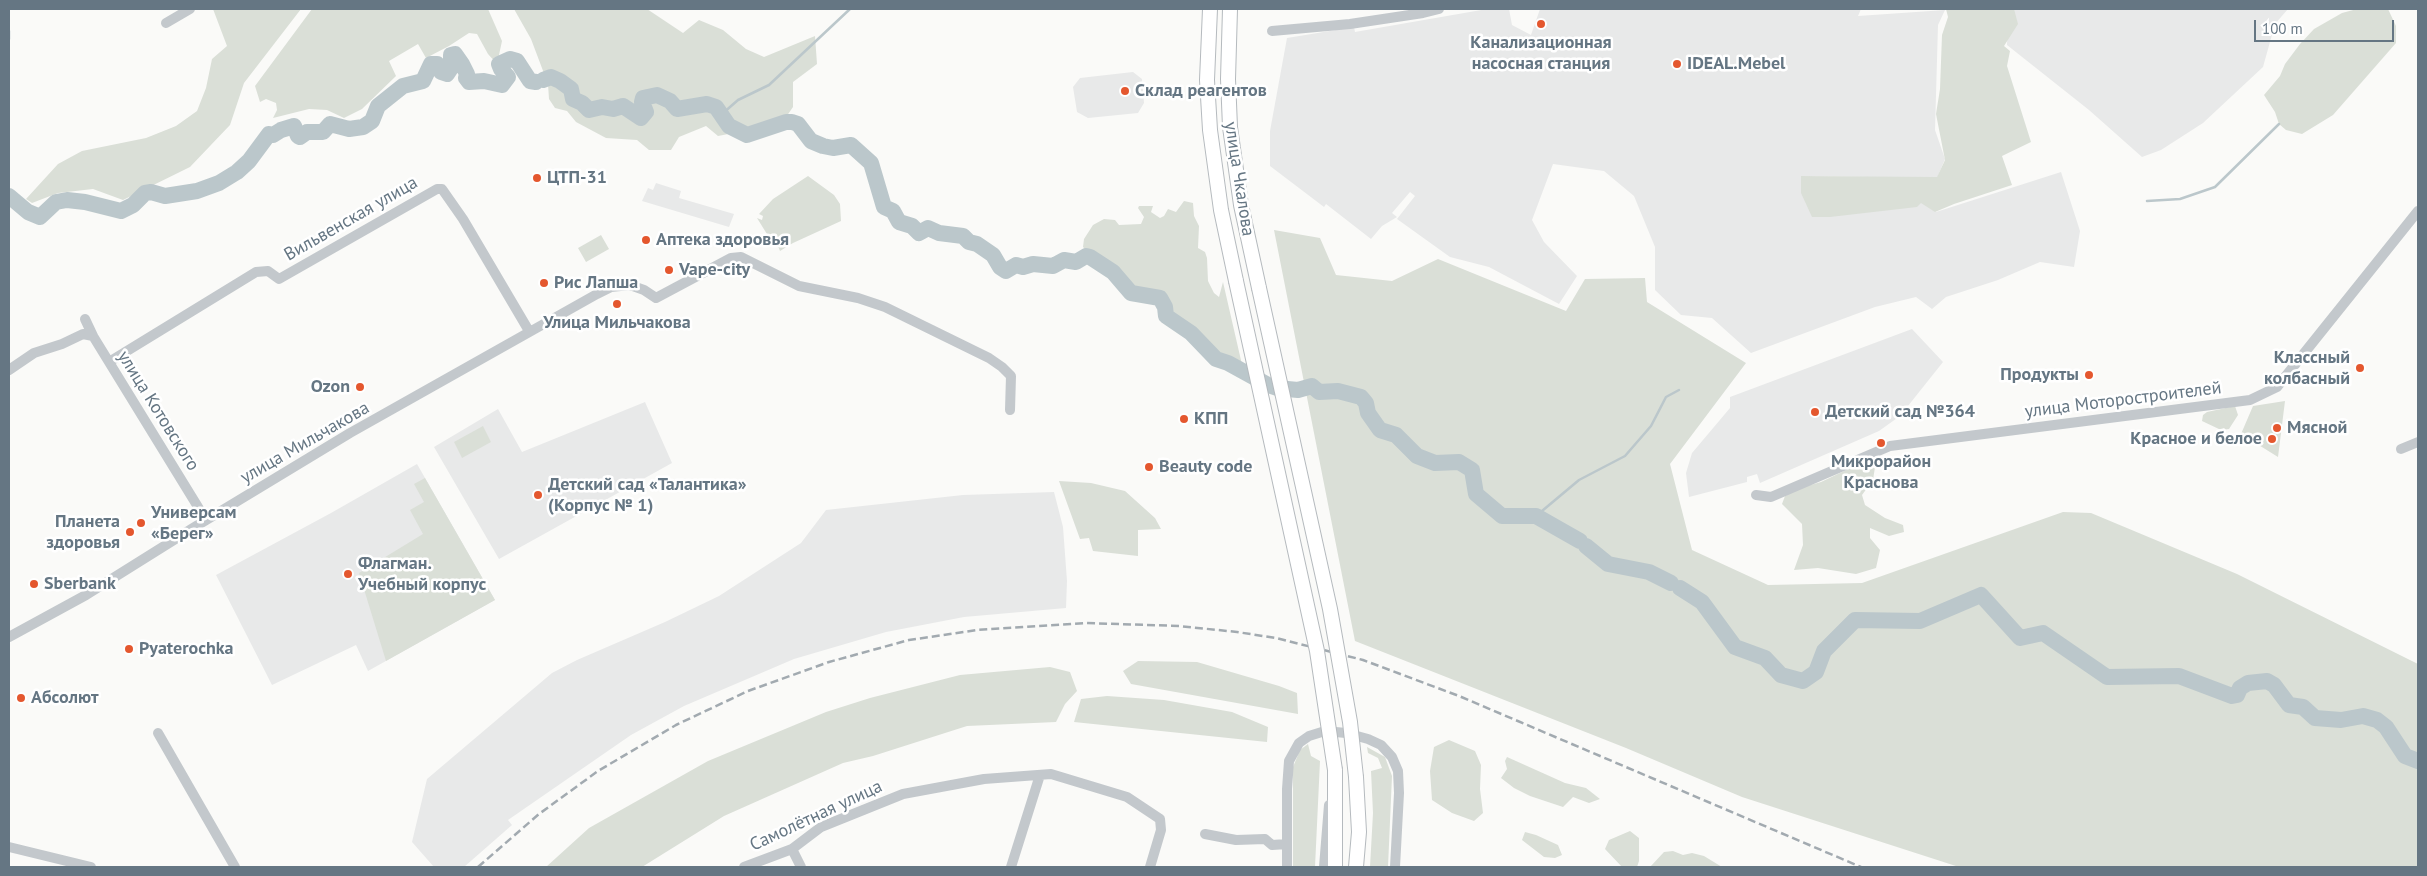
<!DOCTYPE html>
<meta charset="utf-8">
<style>
body{margin:0}
#map{position:relative;width:2427px;height:876px;overflow:hidden;background:#fafaf8;font-family:"PT Sans",sans-serif}
canvas{display:block}
.frame{position:absolute;inset:0;border:10px solid #657683;pointer-events:none}
.scale{position:absolute;left:2254px;top:20px;width:140px;height:22px;box-sizing:border-box;border:2px solid #657683;border-top:0;padding-left:6px;font-size:15px;line-height:18px;white-space:nowrap;color:#657683;-webkit-text-stroke:4px #fff;paint-order:stroke}
</style>
<div id="map">
<canvas width="2427" height="876"></canvas>
<div class="frame"></div>
<div class="scale">100 m</div>
</div>
<script>
const c = document.querySelector('canvas').getContext('2d');
c.lineJoin = 'round';
function fillPath(path, color) {
  c.fillStyle = color;
  c.fill(path, 'evenodd');
}
function toPath(rows) {
  const path = new Path2D();
  for (const r of rows) {
    path.moveTo(r[0], r[1]);
    for (let i = 2; i < r.length; i += 2) path.lineTo(r[i], r[i + 1]);
  }
  return path;
}
function stroke(path, color, width, dash) {
  c.strokeStyle = color;
  c.lineWidth = width;
  c.lineCap = dash ? 'butt' : 'round';
  c.setLineDash(dash || []);
  c.stroke(path);
}
function label(font, color, halo, rows, align = 'center') {
  c.font = font + ' "PT Sans",sans-serif';
  c.lineWidth = 5;
  c.setLineDash([]);
  c.textBaseline = 'middle';
  c.strokeStyle = halo;
  c.fillStyle = color;
  for (const [text, x, y, turn = 0] of rows) {
    c.save();
    c.translate(x, y);
    c.rotate((+turn || 0) * Math.PI / 180);
    c.textAlign = isNaN(turn) ? turn : align;
    if (halo) c.strokeText(text, 0, 0);
    c.fillText(text, 0, 0);
    c.restore();
  }
}
fillPath(toPath([
 [1487,9,1509,9,1512,25,1531,35,1540,9,1861,9,1858,16,1945,10,1938,25,1935,130,1945,159,1937,178,1801,176,1801,193,1921,202,1936,212,2061,172,2080,231,2074,267,2040,262,1998,280,1946,297,1932,309,1916,297,1875,307,1751,353,1712,318,1681,315,1655,290,1655,247,1634,196,1604,171,1553,164,1532,220,1544,242,1577,276,1559,304,1489,267,1450,257,1397,219,1415,196,1410,192,1392,213,1397,217,1382,226,1371,239,1326,204,1324,207,1270,166,1270,131,1287,38,1354,27,1355,32],
 [2008,9,2288,9,2275,24,2263,67,2203,123,2161,150,2142,157,2089,110,2007,45],
 [1133,72,1142,79,1144,103,1138,113,1088,118,1077,112,1073,87,1080,78],
 [656,183,681,191,679,198,734,214,729,227,642,201,648,188,653,190],
 [1912,329,1943,362,1900,416,1879,431,1760,483,1757,474,1747,477,1747,482,1689,497,1686,473,1692,453,1730,408,1730,397],
 [645,402,672,463,499,559,434,447,498,409,522,452],
 [417,464,495,600,368,671,356,645,272,685,216,575,331,513],
 [1054,492,1063,527,1067,581,1066,608,964,617,886,632,794,659,684,706,631,735,508,820,512,825,464,867,434,867,412,842,427,779,552,673,577,660,665,622,719,596,801,543,826,510,963,495]
]), '#e8e9e9');
fillPath(toPath([
 [213,9,301,9,244,83,230,125,190,167,123,200,93,189,58,193,32,203,26,199,58,164,82,151,146,138,176,126,197,111,206,88,212,59,227,46],
 [312,9,488,9,502,41,499,55,502,59,497,64,488,54,477,34,469,33,449,46,426,58,418,44,389,61,396,76,362,109,344,118,327,110,309,109,273,118,277,110,276,103,266,99,260,102,255,86],
 [514,9,647,9,683,33,699,20,723,30,746,49,764,57,815,36,817,64,793,82,793,107,775,133,749,130,718,136,706,126,679,137,671,150,649,150,637,140,606,138,576,122,567,111,555,108,549,99,548,84,531,39],
 [1946,9,2014,9,2018,24,2004,46,2010,51,2007,66,2031,142,2002,156,2012,185,1954,204,1935,212,1921,203,1917,207,1830,217,1812,217,1801,193,1801,176,1937,177,1945,160,1936,114,1940,89,1942,35,1948,17],
 [2357,9,2388,9,2396,26,2396,43,2333,115,2302,134,2286,130,2279,124,2275,112,2264,95,2280,76,2285,64,2300,44,2314,29,2342,13],
 [808,176,834,195,840,204,841,221,793,243,780,251,778,246,775,247,757,218,762,220,763,216,759,214,773,199],
 [1184,201,1193,203,1194,216,1199,226,1198,248,1205,252,1207,258,1208,281,1214,293,1219,297,1223,282,1243,369,1228,361,1217,358,1190,329,1168,314,1164,297,1130,289,1115,270,1102,261,1097,254,1090,254,1083,247,1084,239,1093,225,1104,219,1115,220,1119,225,1141,224,1144,217,1138,208,1139,206,1153,206,1151,212,1160,218,1164,216,1168,209,1176,212],
 [1274,230,1320,238,1336,275,1392,281,1438,259,1566,311,1585,279,1645,278,1647,302,1746,363,1670,464,1692,550,1768,585,1862,583,2063,512,2091,513,2237,574,2418,664,2418,867,1959,867,1742,797,1626,748,1355,641],
 [601,235,609,249,586,262,578,248],
 [2285,401,2278,457,2241,434,2253,406],
 [2235,406,2238,415,2229,429,2221,430,2202,421,2203,415,2207,412],
 [483,426,491,442,462,458,454,442],
 [1865,461,1875,467,1873,480,1862,495,1865,505,1885,518,1903,525,1904,532,1889,536,1870,528,1870,538,1880,550,1876,568,1856,574,1818,568,1794,570,1803,545,1802,524,1782,504,1785,496,1800,488,1821,482],
 [425,478,495,600,386,661,359,573,423,534,410,510,424,502,414,484],
 [1059,481,1091,483,1125,491,1155,518,1161,529,1138,530,1138,556,1093,551,1089,538,1080,539],
 [1138,661,1197,662,1279,686,1297,693,1298,714,1131,684,1123,671],
 [1050,667,1070,672,1077,691,1065,704,1056,722,967,726,873,756,843,763,724,816,642,867,546,867,589,828,708,761,826,712,870,698,960,675],
 [1107,696,1164,700,1232,712,1268,727,1267,742,1074,722,1081,699],
 [1449,740,1475,751,1481,765,1480,789,1483,813,1474,821,1452,813,1432,800,1430,771,1434,747],
 [1308,744,1311,756,1320,761,1315,867,1293,867,1293,767,1300,750],
 [1367,747,1385,757,1392,776,1388,867,1370,867,1373,813,1371,771,1382,768,1378,758,1368,753],
 [1507,757,1565,783,1586,788,1600,799,1589,803,1573,797,1563,807,1530,796,1514,788,1501,778,1507,769,1505,761],
 [1630,831,1639,838,1639,861,1637,867,1622,867,1605,849,1609,840],
 [1525,832,1536,835,1558,845,1562,855,1555,858,1544,857,1522,840],
 [1673,851,1683,855,1692,853,1704,856,1722,867,1650,867,1664,852]
]), '#dadfd7');
stroke(toPath([
 [9,31,9,39],
 [722,114,738,100,769,85,850,9],
 [2147,201,2180,199,2215,187,2279,124],
 [1536,516,1579,480,1625,456,1651,426,1666,397,1679,390]
]), '#bbc7cb', 2.5);
stroke(toPath([
 [543,80,551,77,560,81,571,89,573,99,582,103,589,110,602,107,613,109,623,106,641,118,646,112,642,102,643,98,657,95,670,101,677,109,707,104,716,107,729,126,747,135,786,122,792,122,798,124,811,141,823,146,833,148,851,145,871,163,884,207,893,211,899,222,912,226,919,233,928,228,939,233,963,236,969,242,977,244,993,255,1000,267,1006,271,1016,265,1023,267,1033,264,1053,266,1064,260,1076,262,1086,256,1090,257,1113,272,1131,293,1160,298,1165,307,1166,316,1191,333,1216,359,1228,363,1268,385,1277,388,1298,390,1312,386,1319,392,1338,391,1361,397,1366,403,1368,413,1380,430,1396,435,1417,456,1435,463,1459,462,1472,470,1476,494,1502,516,1536,516,1580,541],
 [9,196,28,212,40,217,56,202,67,200,85,202,121,211,133,205,145,193,151,192,165,196,197,191,219,183,237,172,249,161,269,134,273,135,281,130,294,126,298,136,300,137,307,132,323,132,330,124,349,129,363,127,372,121,378,106,403,86,423,81,431,64,437,64,441,72,447,74,451,68,451,55,455,54,462,64,467,74,466,78,469,82,484,81,502,85,508,77,501,69,499,64,510,59,517,61,530,81,536,82],
 [1586,546,1608,564,1649,572,1671,583],
 [1680,588,1702,602,1735,647,1765,658,1781,675,1803,681,1816,672,1824,651,1855,620,1920,621,1981,595,2020,638,2043,633,2107,677,2179,676,2232,696,2237,695,2240,688,2248,683,2267,681,2274,685,2289,705,2303,707,2315,718,2341,720,2363,716,2377,720,2386,727,2405,756,2418,761]
]), '#bbc7cb', 16);
const major = toPath([
 [1210,9,1207,80,1210,130,1221,210,1236,281],
 [1230,9,1228,79,1230,127,1241,205,1259,288],
 [1356,777,1359,832,1356,867],
 [1335,867,1335,770]
]);
stroke(major, '#b5babe', 16);
stroke(toPath([
 [166,23,190,9],
 [1272,31,1350,24,1423,13,1439,9],
 [85,319,93,336],
 [109,362,256,272,268,271,279,279,437,189,442,189,463,219,529,331],
 [9,370,34,353,62,344,83,334,93,336,206,520],
 [2401,449,2418,442],
 [1756,495,1771,497,1890,446,2250,400,2277,387,2418,211],
 [9,637,86,595,193,528,350,433,597,294,611,287,630,285,644,290,656,298,731,258,741,257,799,286,858,298,885,307,989,358,1002,367,1011,376,1010,410],
 [158,733,235,867],
 [1205,834,1236,840,1265,839,1272,845,1287,844],
 [9,847,91,867],
 [792,849,801,867],
 [744,867,792,849,821,827,903,794,984,779,1051,774,1127,797,1160,819,1161,830,1150,867],
 [1011,867,1040,775],
 [1287,867,1287,789,1289,761,1299,743,1309,736,1325,731,1346,733,1368,739,1381,745,1392,757,1398,771,1399,793,1395,867],
 [1324,867,1329,805]
]), '#c3c8cc', 10);
stroke(major, '#fff', 14);
stroke(toPath([
 [478,867,539,814,598,771,676,725,748,691,829,662,909,640,977,630,1087,623,1179,626,1237,632,1276,638,1363,660,1459,696,1861,867]
]), '#a2aab0', 2.5, [8, 4]);
const majorBridge = toPath([
 [1236,281,1317,651,1335,770],
 [1259,288,1330,609,1350,722,1356,777]
]);
stroke(majorBridge, '#b5babe', 16, []);
stroke(majorBridge, '#fff', 14);
for (const [x, y, r, color] of [
 [1541,24,5,"#e4572e"],
 [1677,64,5,"#e4572e"],
 [1125,91,5,"#e4572e"],
 [537,178,5,"#e4572e"],
 [646,240,5,"#e4572e"],
 [669,270,5,"#e4572e"],
 [544,283,5,"#e4572e"],
 [617,304,5,"#e4572e"],
 [2360,368,5,"#e4572e"],
 [2089,375,5,"#e4572e"],
 [360,387,5,"#e4572e"],
 [1815,412,5,"#e4572e"],
 [1184,419,5,"#e4572e"],
 [2277,428,5,"#e4572e"],
 [2272,439,5,"#e4572e"],
 [1881,443,5,"#e4572e"],
 [1149,467,5,"#e4572e"],
 [538,495,5,"#e4572e"],
 [141,523,5,"#e4572e"],
 [130,532,5,"#e4572e"],
 [348,574,5,"#e4572e"],
 [34,584,5,"#e4572e"],
 [129,649,5,"#e4572e"],
 [21,698,5,"#e4572e"]
]) {
  const dot = new Path2D();
  dot.arc(x, y, r, 0, 2 * Math.PI);
  c.fillStyle = color;
  c.fill(dot);
  stroke(dot, '#fff', 2);
}
label('bold 18px', '#657683', '#fff', [
 ["Канализационная",1541,43,"center"],
 ["насосная станция",1541,64,"center"],
 ["IDEAL.Mebel",1687,64],
 ["Склад реагентов",1135,91],
 ["ЦТП-31",547,178],
 ["Аптека здоровья",656,240],
 ["Vape-city",679,270],
 ["Рис Лапша",554,283],
 ["Улица Мильчакова",617,323,"center"],
 ["Классный",2350,358,"right"],
 ["колбасный",2350,379,"right"],
 ["Продукты",2079,375,"right"],
 ["Ozon",350,387,"right"],
 ["Детский сад №364",1825,412],
 ["КПП",1194,419],
 ["Мясной",2287,428],
 ["Красное и белое",2262,439,"right"],
 ["Микрорайон",1881,462,"center"],
 ["Краснова",1881,483,"center"],
 ["Beauty code",1159,467],
 ["Детский сад «Талантика»",548,485],
 ["(Корпус № 1)",548,506],
 ["Универсам",151,513],
 ["«Берег»",151,534],
 ["Планета",120,522,"right"],
 ["здоровья",120,543,"right"],
 ["Флагман.",358,564],
 ["Учебный корпус",358,585],
 ["Sberbank",44,584],
 ["Pyaterochka",139,649],
 ["Абсолют",31,698]
], 'left');
label('18px', '#657683', '#fff', [
 ["улица Чкалова",1239,179,81],
 ["Вильвенская улица",351,219,-30],
 ["улица Моторостроителей",2123,400,-7],
 ["улица Котовского",158,411,58],
 ["улица Мильчакова",305,443,-30],
 ["Самолётная улица",816,816,-25]
]);
</script>
